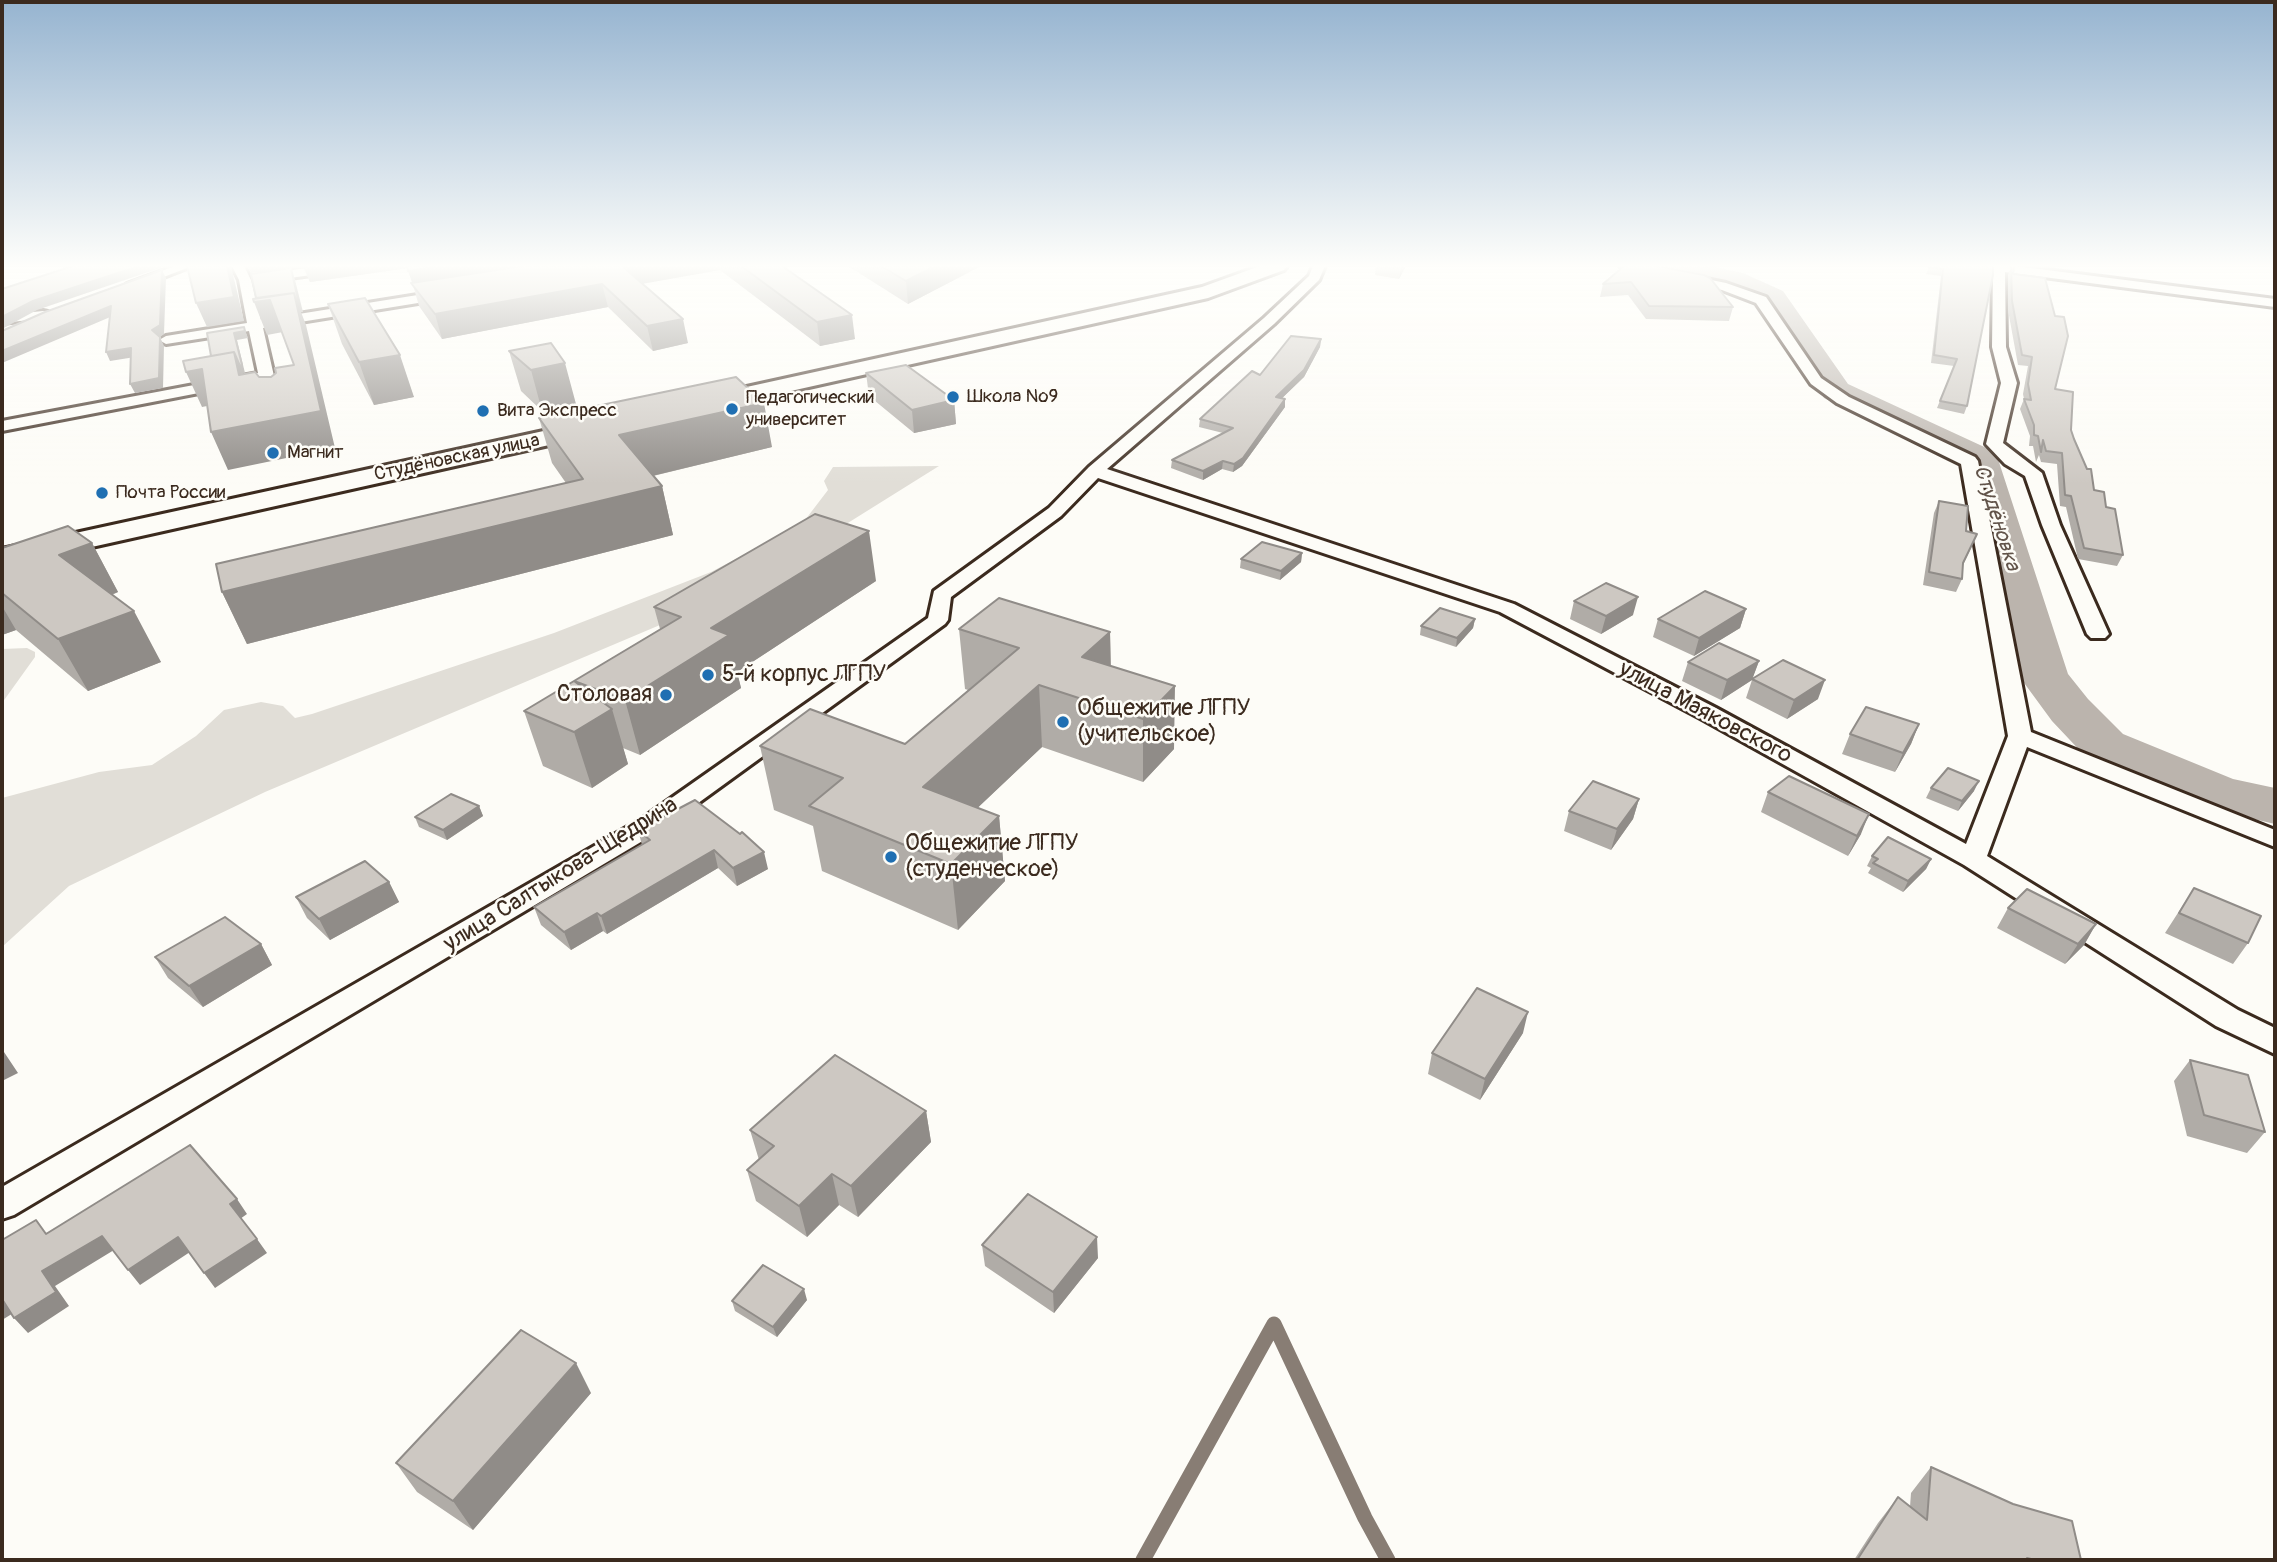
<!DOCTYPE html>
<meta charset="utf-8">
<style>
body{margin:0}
#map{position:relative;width:2277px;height:1562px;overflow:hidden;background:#fdfcf7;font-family:Pangolin,sans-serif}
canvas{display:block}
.frame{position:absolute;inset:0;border:4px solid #3b2a1e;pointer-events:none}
</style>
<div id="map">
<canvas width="2277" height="1562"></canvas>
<div class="frame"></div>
</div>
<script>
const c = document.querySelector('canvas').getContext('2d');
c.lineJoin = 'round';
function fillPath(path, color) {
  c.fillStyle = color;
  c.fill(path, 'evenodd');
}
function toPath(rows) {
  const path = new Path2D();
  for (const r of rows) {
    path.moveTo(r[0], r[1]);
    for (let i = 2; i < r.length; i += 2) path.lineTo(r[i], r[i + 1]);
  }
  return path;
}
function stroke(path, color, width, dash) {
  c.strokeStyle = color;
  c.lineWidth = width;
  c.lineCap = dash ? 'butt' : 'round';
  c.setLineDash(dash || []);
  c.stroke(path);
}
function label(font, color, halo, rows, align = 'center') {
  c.font = font + ' Pangolin,sans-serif';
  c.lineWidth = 5;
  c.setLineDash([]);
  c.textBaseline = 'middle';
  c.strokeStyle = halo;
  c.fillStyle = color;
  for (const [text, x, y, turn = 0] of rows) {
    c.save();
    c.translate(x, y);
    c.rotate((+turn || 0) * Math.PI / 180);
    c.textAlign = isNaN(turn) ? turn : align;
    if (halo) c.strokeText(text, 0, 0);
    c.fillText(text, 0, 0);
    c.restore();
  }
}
fillPath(toPath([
 [939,466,803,551,686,614,265,792,69,886,2,947,2,798,99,772,152,765,196,736,224,710,261,702,283,706,295,718,312,714,554,633,711,572,802,524,828,490,824,481,833,467],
 [27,648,35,652,35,657,2,703,2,649]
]), '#e1ded7');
stroke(toPath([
 [1143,1560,1274,1324,1365,1518,1388,1560]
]), '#887d74', 15);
fillPath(toPath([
 [1657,266,1710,266,1743,273,1783,291,1848,384,1993,451,1998,459,2068,674,2088,699,2123,734,2233,779,2275,788,2275,824,2198,806,2085,756,2052,721,2019,676,1961,465,1824,398,1761,303,1724,286,1661,272,1657,266]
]), '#bbb4ad');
const street = toPath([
 [175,266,192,266,138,287,128,287,127,284,175,266],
 [232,266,244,266,251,280,261,320,449,290,456,294,449,298,263,328,274,376,280,389,277,392,267,392,261,381,2,431,2,421,258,373,249,331,166,344,159,340,166,336,247,323,239,280,232,266],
 [323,266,353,266,347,270,261,282,255,278,261,274,323,266],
 [1313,266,1325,266,1319,280,1274,324,1107,469,1514,604,1716,708,1966,844,2008,736,1961,464,1837,403,1811,384,1756,303,1722,290,1626,270,1620,266,1642,266,1726,283,1766,297,1821,378,1849,397,1975,457,1978,461,2031,732,2275,830,2275,847,2027,747,1987,856,2238,1010,2275,1028,2275,1054,2216,1026,1964,865,1700,718,1500,612,1098,478,1061,516,951,597,948,620,945,624,661,830,14,1215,2,1219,2,1187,643,818,928,618,934,591,1049,508,1089,467,1264,318,1309,276,1313,266],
 [1984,266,2015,266,2275,299,2275,307,2005,272,2006,347,2017,383,2003,443,2042,473,2060,525,2109,634,2105,638,2091,638,2087,634,2042,525,2025,476,2005,464,1986,444,2001,383,1992,347,1993,270,1984,266],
 [43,311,48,312,48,318,2,323,2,315,43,311]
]);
const primary = toPath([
 [1260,266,1287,266,1284,270,1208,298,701,411,692,409,689,404,692,399,701,397,1202,287,1260,266],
 [594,420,603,423,607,428,603,433,2,567,2,549,594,420]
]);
stroke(street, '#3b2a1e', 6);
stroke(primary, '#3b2a1e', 6);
fillPath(street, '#fdfcf7');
fillPath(primary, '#fdfcf7');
fillPath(toPath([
 [301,266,782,266,855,339,820,346,720,270,643,283,688,343,653,351,608,307,442,339,419,306,408,268,310,282,303,266],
 [848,266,981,266,908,304],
 [1376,266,1406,266,1399,279,1375,275],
 [1624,266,1733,307,1729,321,1646,319,1628,295,1600,297,1603,284],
 [1929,266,1993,266,1967,406,1964,414,1937,408,1954,366,1931,363,1941,276,1926,274],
 [2011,266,2013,274,2071,430,2074,439,2094,490,2106,507,2123,555,2117,566,2078,559,2066,507,2060,506,2057,464,2041,462,2039,455,2036,462,2033,446,2029,446,2030,436,2020,409,2024,399,2023,394,2028,366,2018,365,2008,310,2008,275],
 [2270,266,2275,266,2275,272],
 [328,304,414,397,374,405,342,344],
 [1321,339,1320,347,1304,377,1282,398,1285,407,1242,466,1233,472,1222,469,1203,480,1171,468,1172,460,1223,433,1199,427,1200,419,1260,375],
 [509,351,576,404,542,411,521,391],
 [866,373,954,400,956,424,914,433,869,396],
 [539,418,772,447,653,476,662,486,673,535,247,644,222,592,566,483,552,463],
 [1939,501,1966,531,1972,546,1963,565,1962,579,1956,592,1923,585,1934,513],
 [92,543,118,592,112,595,161,662,88,691,16,630,2,635,2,548],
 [1302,553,1301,562,1280,580,1240,568,1241,559],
 [876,581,737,672,741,688,640,755,623,748,628,764,592,788,543,766,524,711,660,629,654,607],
 [1574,601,1633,615,1601,634,1570,619],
 [1746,609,1740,628,1694,656,1653,637,1658,619],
 [1475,619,1473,628,1456,647,1420,635,1421,626],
 [959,629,1110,632,1111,666,1174,749,1143,782,1042,747,977,808,999,816,1005,881,958,930,822,871,813,826,774,810,760,746,905,744,968,690,965,689],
 [1759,661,1752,679,1818,699,1787,719,1746,698,1752,680,1721,700,1682,681,1688,662],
 [1919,724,1911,744,1895,772,1842,754,1850,734],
 [1931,788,1974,791,1958,811,1926,798],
 [1768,792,1861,834,1848,856,1761,812],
 [1639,799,1633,819,1611,850,1564,831,1569,811],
 [695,800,768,869,737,886,718,868,607,934,603,931,571,950,541,925,534,907,642,845,638,830],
 [479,806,483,816,447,840,419,827,415,817],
 [1872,856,1931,859,1926,869,1903,892,1868,873,1871,868,1867,866],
 [389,882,399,902,330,940,307,918,296,897],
 [2194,888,2248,943,2233,964,2165,933],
 [2008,908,2096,924,2084,945,2065,964,1997,928],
 [261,944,272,965,203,1007,168,978,155,957],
 [1523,1033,1480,1100,1428,1074,1432,1053],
 [2190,1060,2265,1132,2247,1153,2187,1136,2174,1081],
 [926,1111,931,1142,858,1217,839,1205,807,1237,756,1201,747,1170,759,1160,750,1130],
 [982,1245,1098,1258,1054,1313,985,1266],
 [807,1300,777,1337,735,1311,732,1301],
 [591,1393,473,1530,417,1492,396,1463],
 [1931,1467,2081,1560,1854,1560,1878,1523,1898,1497,1910,1507,1911,1493]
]), '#b0aca7');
fillPath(toPath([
 [139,266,166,266,37,310,2,329,2,317,33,301],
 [227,266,231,266,244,321,207,327,196,303],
 [247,266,292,266,292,267,251,273],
 [303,266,408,266,409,268,310,282],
 [441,266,593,266,413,285,408,271],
 [620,266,719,266,720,270,625,287],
 [935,266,981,266,908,304,906,281],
 [1401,266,1406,266,1399,279],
 [291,268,295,280,303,312,301,312,306,325,335,448,228,470,211,432,321,411,283,332,267,335,254,302],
 [162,270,166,278,164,334,160,337,164,346,163,388,135,393,130,384,152,330],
 [602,284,608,307,442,339,435,314],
 [111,306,115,315,2,363,2,351],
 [852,315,855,339,820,346,817,322],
 [683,319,688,343,653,351,647,326],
 [244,327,248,338,237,340,245,373,243,373,248,386,217,404,202,407,186,372,234,352,234,333],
 [1321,339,1320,347,1304,377,1275,405,1276,397],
 [131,348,135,357,110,361,106,352],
 [400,355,414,397,374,405,359,362],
 [565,363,576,404,542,411,531,370],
 [1285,399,1285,407,1242,466,1233,472,1234,464],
 [954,400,956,424,914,433,912,410],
 [764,403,772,447,631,481,619,435],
 [1223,461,1222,469,1203,480,1203,471],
 [662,486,673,535,247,644,222,592],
 [869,531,876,581,737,672,741,688,640,755,625,700,711,628],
 [92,543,118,592,86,604,59,555],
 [1302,553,1301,562,1280,580,1281,571],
 [1638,597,1633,615,1601,634,1606,616],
 [2,606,16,630,2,635],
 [1746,609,1740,628,1694,656,1699,638],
 [134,611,161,662,88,691,58,639],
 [1475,619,1473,628,1456,647,1457,638],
 [1110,632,1111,692,1082,657],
 [1759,661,1752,680,1721,700,1727,680],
 [1825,680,1818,699,1787,719,1794,700],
 [1039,685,1042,747,931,852,923,787],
 [1175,686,1174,749,1143,782,1143,719],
 [612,709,628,764,592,788,574,732],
 [1919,724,1911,744,1895,772,1903,753],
 [1979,781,1974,791,1958,811,1962,801],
 [1639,799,1633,819,1611,850,1617,829],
 [479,806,483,816,447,840,443,830],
 [1869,814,1861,834,1848,856,1857,836],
 [999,816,1005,881,958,930,951,864],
 [714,850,718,868,607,934,601,916],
 [764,852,768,869,737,886,733,868],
 [1931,859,1926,869,1903,892,1908,881],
 [389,882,399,902,330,940,319,919],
 [597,913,603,931,571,950,564,932],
 [2096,924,2084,945,2065,964,2078,944],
 [261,944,272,965,203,1007,189,986],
 [1528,1012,1523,1033,1480,1100,1485,1079],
 [2,1049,18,1073,2,1081],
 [926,1111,931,1142,858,1217,851,1186],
 [832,1174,839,1205,807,1237,799,1206],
 [237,1199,247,1214,240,1219,230,1204],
 [102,1236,114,1250,55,1286,69,1306,28,1333,14,1318,42,1271],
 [178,1237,190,1252,140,1285,128,1270],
 [1097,1237,1098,1258,1054,1313,1053,1292],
 [257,1239,267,1253,215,1288,204,1273],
 [804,1289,807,1300,777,1337,773,1327],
 [2,1299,15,1312,2,1320],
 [576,1363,591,1393,473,1530,453,1501]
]), '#908c88');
const building = toPath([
 [73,266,139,266,33,301,2,317,2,289,73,266],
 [187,266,227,266,234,297,196,303,187,266],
 [407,266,441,266,408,271,407,266],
 [523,266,622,266,683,319,647,326,602,284,435,314,411,283,523,266],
 [741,266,782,266,852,315,817,322,741,266],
 [881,266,935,266,906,281,881,266],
 [1624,266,1656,266,1704,275,1710,278,1733,307,1649,306,1631,282,1603,284,1624,266],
 [1929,266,1993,266,1993,275,1967,406,1940,401,1957,359,1934,355,1943,269,1929,267,1929,266],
 [2011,266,2014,267,2013,274,2045,278,2055,316,2064,317,2068,336,2055,389,2073,392,2071,430,2074,439,2087,469,2091,469,2094,490,2104,492,2106,507,2115,509,2123,555,2084,548,2071,496,2065,495,2062,453,2046,451,2043,440,2041,452,2038,436,2034,435,2034,425,2024,399,2031,400,2028,384,2032,357,2022,355,2012,301,2011,266],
 [291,268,298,300,296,300,294,293,256,298,251,274,291,268],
 [162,270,160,325,152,330,160,337,159,378,130,384,131,348,106,352,111,306,2,351,2,331,45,312,162,270],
 [294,293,321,411,211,432,202,369,186,372,183,361,234,352,239,375,255,372,259,377,271,377,276,373,275,368,294,365,270,300,254,302,253,299,294,293],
 [365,298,400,355,359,362,328,304,365,298],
 [244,327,245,331,234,333,242,365,240,366,234,352,211,356,207,333,244,327],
 [1291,336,1321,339,1304,370,1276,397,1285,399,1243,458,1234,464,1223,461,1203,471,1172,460,1233,428,1200,419,1252,371,1260,375,1291,336],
 [551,343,565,363,531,370,509,351,551,343],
 [906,365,954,400,912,410,866,373,906,365],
 [736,377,764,403,619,435,662,486,222,592,216,564,583,479,539,418,736,377],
 [1939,501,1968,506,1966,531,1977,534,1963,563,1962,579,1929,572,1939,501],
 [815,514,869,531,711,628,729,635,625,700,574,681,681,617,654,607,815,514],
 [68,526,92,543,59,555,134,611,58,639,2,593,2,548,68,526],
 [1262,542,1302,553,1281,571,1241,559,1262,542],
 [1606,583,1638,597,1606,616,1574,601,1606,583],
 [1705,591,1746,609,1699,638,1658,619,1705,591],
 [999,598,1110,632,1082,657,1175,686,1143,719,1039,685,923,787,999,816,951,864,809,806,843,778,760,746,810,709,905,744,1019,648,959,629,999,598],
 [1440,608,1475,619,1457,638,1421,626,1440,608],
 [1719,643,1759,661,1727,680,1688,662,1719,643],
 [1783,660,1825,680,1794,700,1752,679,1783,660],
 [574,681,612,709,574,732,524,711,574,681],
 [1866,707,1919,724,1903,753,1850,734,1866,707],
 [1948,768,1979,781,1962,801,1931,788,1948,768],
 [1789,776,1869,814,1857,836,1768,792,1789,776],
 [1593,781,1639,799,1617,829,1569,811,1593,781],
 [451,794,479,806,443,830,415,817,451,794],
 [695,800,740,834,742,832,764,852,733,868,714,850,601,916,597,913,564,932,534,907,650,840,638,830,695,800],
 [1888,837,1931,859,1908,881,1873,863,1878,859,1872,856,1888,837],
 [365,861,389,882,319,919,296,897,365,861],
 [2194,888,2261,916,2248,943,2179,913,2194,888],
 [2027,889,2096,924,2078,944,2008,908,2027,889],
 [225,917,261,944,189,986,155,957,225,917],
 [1477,988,1528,1012,1485,1079,1432,1053,1477,988],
 [835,1055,926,1111,851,1186,832,1174,799,1206,747,1170,774,1146,750,1130,835,1055],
 [2190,1060,2248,1075,2265,1132,2204,1115,2190,1060],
 [190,1145,237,1199,230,1204,257,1239,204,1273,178,1237,128,1270,102,1236,42,1271,56,1292,14,1318,2,1299,2,1240,36,1220,46,1234,190,1145],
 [1028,1194,1097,1237,1053,1292,982,1245,1028,1194],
 [763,1265,804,1289,773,1327,732,1301,763,1265],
 [521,1330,576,1363,453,1501,396,1463,521,1330],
 [1931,1467,2013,1504,2072,1521,2081,1560,2035,1560,2027,1558,2026,1560,1857,1560,1898,1497,1927,1520,1931,1467]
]);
fillPath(building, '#cdc8c2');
stroke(building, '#908c88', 2);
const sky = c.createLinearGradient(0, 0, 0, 484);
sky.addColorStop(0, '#96b4d0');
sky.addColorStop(0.55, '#fefefb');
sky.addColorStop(1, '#fefefb00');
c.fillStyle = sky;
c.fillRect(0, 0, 2277, 484);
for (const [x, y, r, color] of [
 [953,397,7,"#1f6fb2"],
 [732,409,7,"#1f6fb2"],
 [483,411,7,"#1f6fb2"],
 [273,453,7,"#1f6fb2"],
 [102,493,7,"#1f6fb2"],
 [708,675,7,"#1f6fb2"],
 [666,695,7,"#1f6fb2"],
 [1063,722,7,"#1f6fb2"],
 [891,857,7,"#1f6fb2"]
]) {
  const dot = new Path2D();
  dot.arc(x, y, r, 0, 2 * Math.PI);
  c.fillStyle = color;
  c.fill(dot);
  stroke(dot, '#fdfcf7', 2.5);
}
label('19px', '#3b2a1e', '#fdfcf7', [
 ["Школа №9",967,397],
 ["Педагогический",746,398],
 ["университет",746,420],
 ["Вита Экспресс",497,411],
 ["Магнит",287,453],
 ["Почта России",116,493]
], 'left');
label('19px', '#3b2a1e', '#fdfcf7', [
 ["Студёновская улица",457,458,-12]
]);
label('italic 21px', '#615349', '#fdfcf7', [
 ["Студёновка",1996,518,72]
]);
label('23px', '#3b2a1e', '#fdfcf7', [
 ["5-й корпус ЛГПУ",722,675],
 ["Столовая",652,695,"right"],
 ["Общежитие ЛГПУ",1077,709],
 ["(учительское)",1077,735],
 ["Общежитие ЛГПУ",905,844],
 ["(студенческое)",905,870]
], 'left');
label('23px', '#3b2a1e', '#fdfcf7', [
 ["улица Маяковского",1705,713,28],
 ["улица Салтыкова-Щедрина",561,875,-32]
]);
</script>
